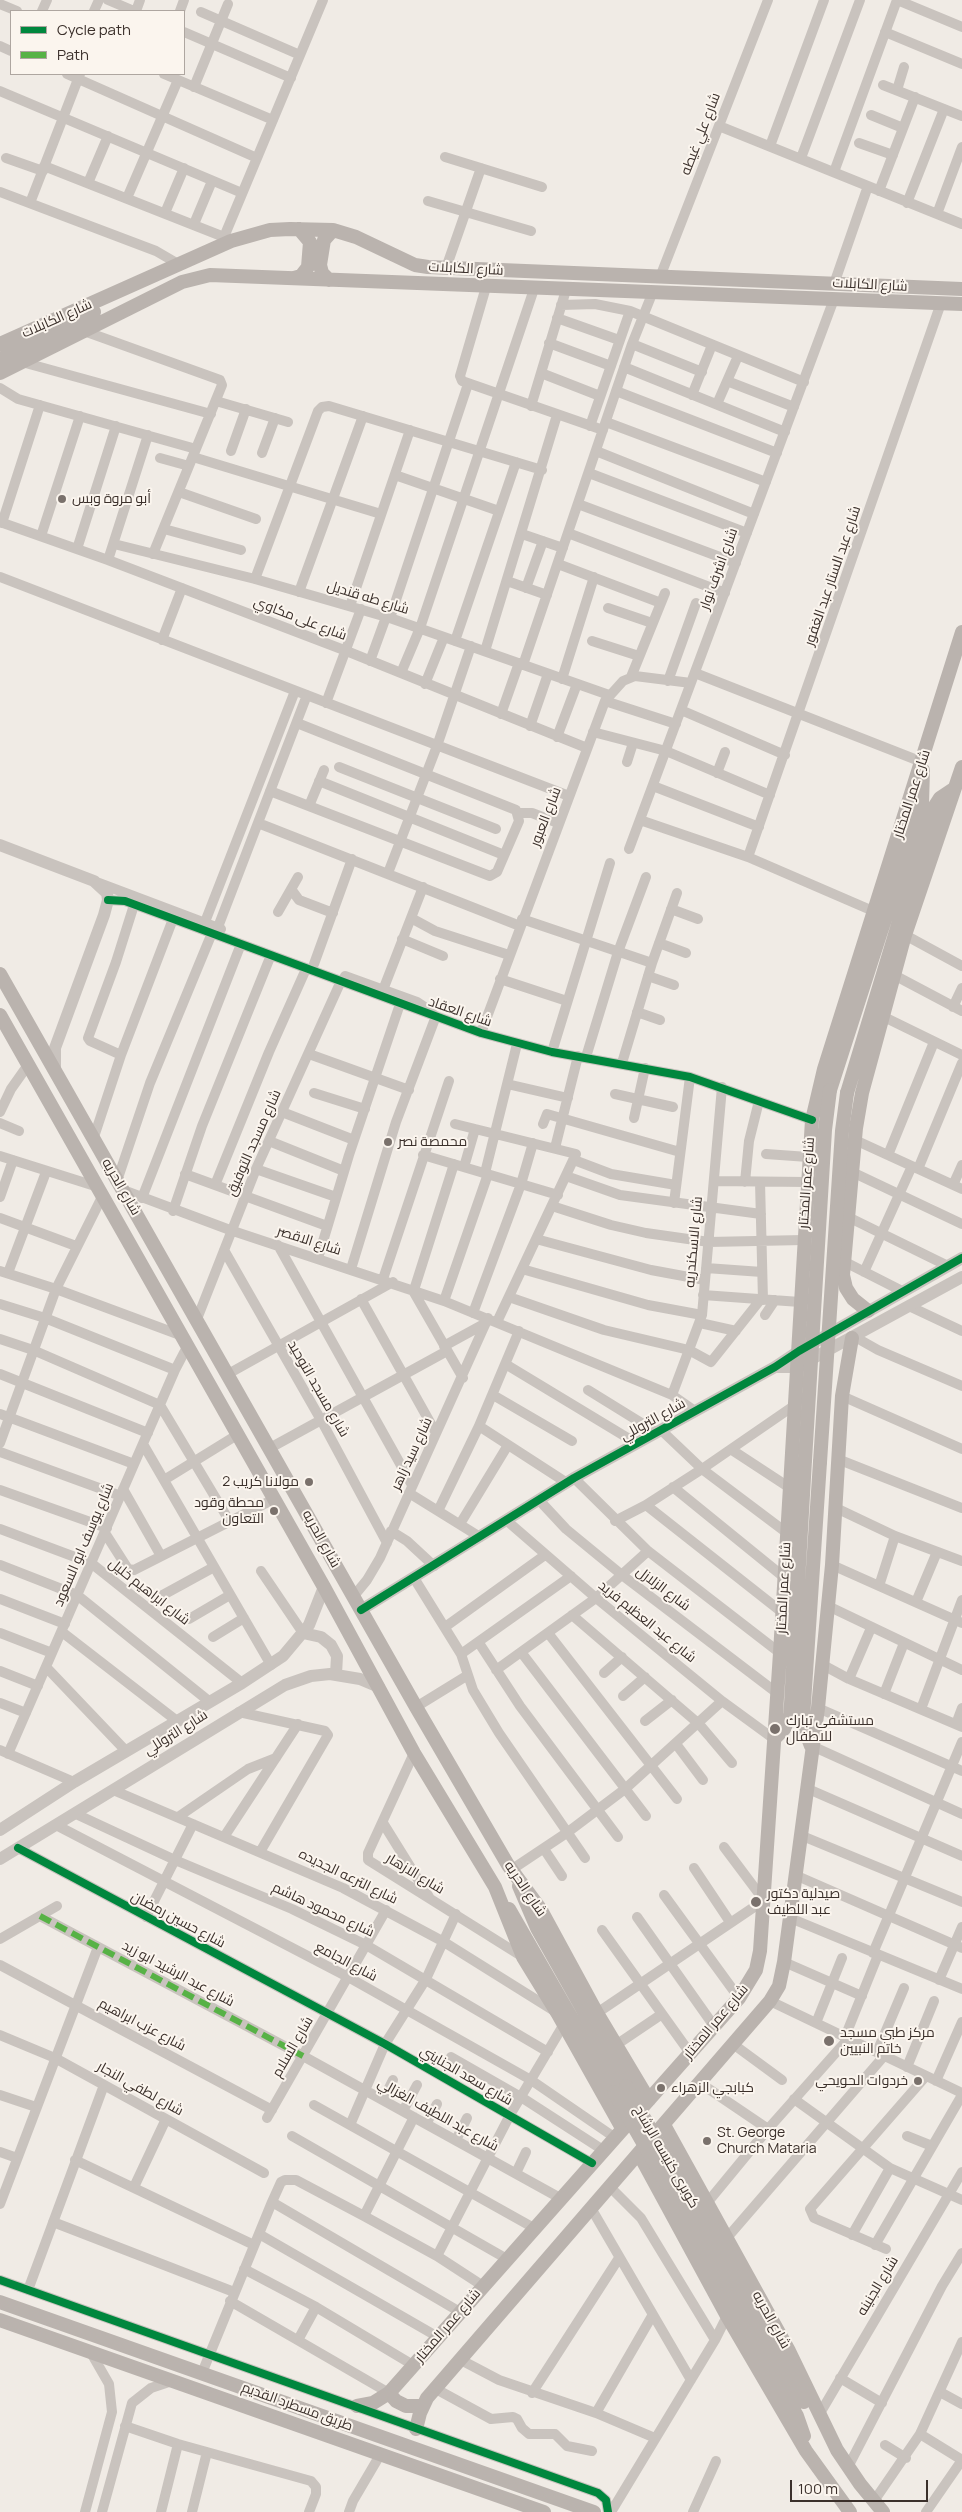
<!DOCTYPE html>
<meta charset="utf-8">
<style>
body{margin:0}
#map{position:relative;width:962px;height:2512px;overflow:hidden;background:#f0ebe5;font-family:Manrope,sans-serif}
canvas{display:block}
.legend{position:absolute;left:10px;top:10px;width:175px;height:65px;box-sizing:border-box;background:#fbf5ee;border:1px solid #aea6a0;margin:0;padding:6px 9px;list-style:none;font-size:15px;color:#3b302b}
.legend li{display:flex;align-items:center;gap:10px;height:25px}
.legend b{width:25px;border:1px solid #aea6a0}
.scale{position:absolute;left:790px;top:2480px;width:138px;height:22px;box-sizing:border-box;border:2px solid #3b302b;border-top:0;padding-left:6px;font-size:15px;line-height:18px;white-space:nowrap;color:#3b302b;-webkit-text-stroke:4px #fbf5ee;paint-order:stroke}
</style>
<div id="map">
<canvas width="962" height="2512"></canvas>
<ul class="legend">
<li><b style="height:6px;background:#00873e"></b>Cycle path</li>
<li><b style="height:6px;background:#57b246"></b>Path</li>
</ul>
<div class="scale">100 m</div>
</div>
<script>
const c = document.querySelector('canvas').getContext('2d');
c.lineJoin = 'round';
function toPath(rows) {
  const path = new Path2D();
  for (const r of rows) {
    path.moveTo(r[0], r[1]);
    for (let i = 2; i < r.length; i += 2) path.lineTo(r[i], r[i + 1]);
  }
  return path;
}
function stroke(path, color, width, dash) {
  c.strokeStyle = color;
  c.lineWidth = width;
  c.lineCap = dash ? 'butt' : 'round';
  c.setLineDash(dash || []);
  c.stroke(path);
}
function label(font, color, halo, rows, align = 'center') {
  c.font = font + ' Manrope,Cairo,sans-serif';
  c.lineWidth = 4;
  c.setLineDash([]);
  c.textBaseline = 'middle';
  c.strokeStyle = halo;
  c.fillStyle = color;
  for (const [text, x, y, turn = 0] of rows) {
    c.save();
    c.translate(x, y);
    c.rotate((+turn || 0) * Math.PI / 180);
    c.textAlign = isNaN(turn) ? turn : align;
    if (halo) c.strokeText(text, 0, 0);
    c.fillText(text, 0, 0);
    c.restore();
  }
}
stroke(toPath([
 [108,0,134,11],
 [897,0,962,27],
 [0,4,17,11],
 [42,11,47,0],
 [94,11,99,0],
 [136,11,140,0],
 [180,11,184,0],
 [201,12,300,55],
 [184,32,291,78],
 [885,32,962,64],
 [0,46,11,51],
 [67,74,257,158],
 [164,74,273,120],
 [883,85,962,116],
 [194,87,228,4],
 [897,90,904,67],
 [0,91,242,193],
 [871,115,903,128],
 [719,126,962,224],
 [859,143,893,155],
 [770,146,824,0],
 [445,157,542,187],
 [6,158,43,171],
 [801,158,860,0],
 [44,166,224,237],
 [834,172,897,0],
 [88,183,108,136],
 [879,191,915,97],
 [0,192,156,251,180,265],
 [127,198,178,80],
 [428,201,531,231],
 [30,203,80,74],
 [907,203,944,109],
 [165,213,184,168],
 [937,214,962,147],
 [194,224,212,181],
 [231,241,224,237,323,0],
 [446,268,481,168],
 [660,277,768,0],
 [834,284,868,186],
 [486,287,460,376,462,381,603,430],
 [561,305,595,304,630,311,804,382],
 [557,318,619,340],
 [84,331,220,380,222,385,153,554],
 [549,343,611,366],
 [632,344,702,372],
 [22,362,211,414],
 [624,367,785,432],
 [541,373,600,396],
 [727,381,794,407],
 [0,388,18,399,196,449],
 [616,391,777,453],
 [692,395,712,345],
 [216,401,288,422],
 [717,404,738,356],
 [531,406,566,290],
 [606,422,766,482],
 [590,426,630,311],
 [231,451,246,409],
 [596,451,754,514],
 [262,453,275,418],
 [193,457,381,514],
 [160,458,189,466],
 [589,473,747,533],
 [395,475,499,511],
 [179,492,256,519],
 [578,504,736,563],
 [0,522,108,560,344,650,587,748],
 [2,523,40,405],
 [164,529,241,550],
 [568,533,725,593],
 [522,534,563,548],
 [41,536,80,416],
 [114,544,255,579,390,618,609,695],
 [77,549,116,426],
 [108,560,148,435],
 [558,564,661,603],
 [0,577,569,796],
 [255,579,318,411,322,407,329,406,542,470],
 [507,581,547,595],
 [526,588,543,541],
 [299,592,363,416],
 [350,606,410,430],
 [608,608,652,623],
 [390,618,468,384],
 [162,640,182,588],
 [455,641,516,462],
 [592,641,639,656],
 [485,651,557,415],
 [370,661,386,617],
 [523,665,632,344,652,294],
 [401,673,420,628,534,289],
 [695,673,922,762],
 [631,677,665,593],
 [562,679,594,577],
 [668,681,696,603],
 [425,684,444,637],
 [605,701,676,724],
 [326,703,361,609],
 [681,710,785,755],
 [501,714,519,663],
 [530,726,548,674],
 [593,732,666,751,770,795],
 [557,737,577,684],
 [627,762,633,743],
 [339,767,496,829],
 [717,773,725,752],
 [319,781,504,855],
 [653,786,759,827],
 [270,791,490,876,497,872,519,821,516,810,297,723],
 [309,806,324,770],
 [519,813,532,813,558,823],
 [640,820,748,857,873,911],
 [258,823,520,926],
 [629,849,834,299],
 [748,857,941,303],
 [388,873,437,746,471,646],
 [99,883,221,929],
 [291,889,299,900,333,913],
 [108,900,125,901,481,1033,552,1052,690,1077,812,1120],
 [671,909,698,919],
 [278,912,298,877],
 [411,918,435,931,509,955],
 [522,919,652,963],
 [205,922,295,691],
 [218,927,307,695],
 [905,935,962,966],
 [402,939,443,956],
 [659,943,686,953],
 [314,964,352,859],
 [894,975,962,1011],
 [345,976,417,1002,432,1012],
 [648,976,674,985],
 [500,979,567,1001],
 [383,990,423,887],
 [953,1007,962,988],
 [637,1012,660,1020],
 [882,1016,962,1055],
 [481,1033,605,701,623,681,635,676,691,683],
 [552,1052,610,863],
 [309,1054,409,1090],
 [121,1055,90,1041,88,1038,116,962,134,905],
 [586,1057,618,952,646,877],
 [622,1063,652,963,677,893],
 [507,1084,568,1098],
 [314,1093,365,1109],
 [615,1094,673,1107],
 [0,1112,11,1089,28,1065],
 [282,1112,354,1140],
 [634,1118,645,1068],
 [0,1123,19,1131],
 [455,1124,576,1154,497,1322],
 [543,1124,547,1114,680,1152],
 [93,1140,121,1055,173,919],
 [855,1140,962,1189],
 [269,1141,344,1171],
 [555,1148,578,1056],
 [766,1154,808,1157],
 [423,1155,558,1195],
 [888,1155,934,1042],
 [0,1156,95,1186],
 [574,1160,611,1174,676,1185],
 [464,1167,475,1129],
 [256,1169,336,1197],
 [918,1169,962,1063],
 [852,1172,962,1224],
 [485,1173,517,1044],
 [185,1174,327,1226],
 [566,1176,620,1195,761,1214],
 [117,1181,150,1083,212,933],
 [714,1181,806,1182],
 [745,1182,749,1141,759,1101],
 [760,1182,763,1300],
 [215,1185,269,1052,306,969],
 [953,1185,962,1165],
 [123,1190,230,1230,444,1301,672,1395,695,1411],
 [0,1197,13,1160],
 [142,1198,241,944],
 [674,1203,690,1077],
 [552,1206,611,1225,646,1233,709,1242,803,1240],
 [173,1211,202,1126,271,955],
 [848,1217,948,1266],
 [0,1218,76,1246],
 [536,1239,651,1270,705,1280],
 [278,1245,412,1485],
 [224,1250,321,1420,387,1543],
 [318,1258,349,1155,400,1004],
 [843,1261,904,1292],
 [706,1268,762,1272],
 [351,1269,396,1122,436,1016],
 [522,1269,648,1305,702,1315],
 [0,1271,56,1289,180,1335],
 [864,1272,912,1166],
 [8,1273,46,1172],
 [383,1279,449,1081],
 [412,1289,463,1378],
 [414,1290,454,1164],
 [703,1295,800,1302],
 [509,1297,604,1330,689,1350,711,1362,761,1299],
 [361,1299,436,1433],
 [444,1301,488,1174],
 [0,1304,45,1318,175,1370],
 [911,1307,962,1331],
 [473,1313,521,1184,533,1143],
 [765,1315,775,1300],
 [197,1319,256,1169,341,981],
 [700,1323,736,1331],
 [855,1337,878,1350,962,1386],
 [0,1339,33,1350,160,1405,230,1522],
 [444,1346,486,1323],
 [507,1365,636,1443],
 [0,1374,148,1433],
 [228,1374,393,1282],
 [588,1390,656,1432],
 [493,1395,572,1441],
 [672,1395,702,1315,722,1087],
 [842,1396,962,1449],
 [0,1414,134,1464],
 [479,1426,567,1483],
 [661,1430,702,1469,787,1533],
 [0,1443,56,1289,102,1197],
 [143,1444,271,1665],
 [270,1448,447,1351],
 [732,1450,790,1488],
 [0,1452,121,1496],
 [840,1460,962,1508],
 [574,1478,648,1551,780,1653],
 [164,1480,237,1435],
 [673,1487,785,1578],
 [123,1489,161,1556],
 [0,1490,107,1528],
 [409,1493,480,1537],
 [539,1500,566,1529,622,1575,777,1693],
 [646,1505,783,1613],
 [836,1508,895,1536,962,1561],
 [438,1511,479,1426,519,1331],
 [506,1520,596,1598,722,1701,774,1739],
 [615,1521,646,1505,702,1469,795,1405],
 [460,1524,508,1445],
 [0,1529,91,1563,242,1683],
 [391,1531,407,1541,434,1566],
 [105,1533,128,1569,134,1570,274,1499],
 [0,1565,77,1595,210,1702],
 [832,1565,962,1623],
 [261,1571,303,1633],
 [414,1578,461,1654,473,1690,499,1733,585,1858],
 [879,1586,895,1536],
 [161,1596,214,1567],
 [353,1597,367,1580,380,1558,488,1318],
 [0,1599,65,1624],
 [916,1602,937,1552],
 [828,1606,962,1670],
 [572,1615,699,1724,732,1763],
 [189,1619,230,1595],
 [445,1627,545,1555],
 [62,1632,177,1721],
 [0,1633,52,1653],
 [548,1633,677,1799],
 [213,1637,244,1618],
 [479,1643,520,1706,618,1837],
 [521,1652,646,1816],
 [461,1654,571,1576],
 [823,1665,849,1679,962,1727],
 [46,1667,126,1751],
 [496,1670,596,1598,648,1551],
 [0,1671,38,1686],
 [604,1673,622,1657],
 [849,1679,871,1628],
 [884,1694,904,1643],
 [623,1696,645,1677],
 [0,1703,26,1713],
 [416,1707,468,1675],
 [818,1708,962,1771],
 [921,1709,962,1600],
 [239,1712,325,1731,328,1735,260,1852],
 [645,1721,672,1700],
 [956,1724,962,1708],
 [676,1744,703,1780],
 [812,1746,962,1814],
 [0,1750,74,1782],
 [414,1753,368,1853,368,1860,523,1957],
 [8,1754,175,1370,187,1347],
 [806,1788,962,1856],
 [113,1790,343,1888,444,1942,556,2012],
 [76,1814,175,1860,292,1909,366,1945,548,2052],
 [178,1817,248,1769,276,1758],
 [383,1823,429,1897],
 [56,1825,348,1977,531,2080,614,2137],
 [800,1835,962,1902],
 [224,1837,298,1724],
 [724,1847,763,1899],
 [18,1848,385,2044,592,2163],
 [544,1849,562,1876],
 [694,1868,730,1922],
 [511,1870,568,1832,625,1789,722,1701],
 [795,1875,962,1948],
 [664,1895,739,1998],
 [40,1916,303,2056,560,2198],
 [146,1917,193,1824],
 [637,1917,714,2026],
 [790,1918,962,1989],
 [602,1930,690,2053],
 [0,1939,57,1906],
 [873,1953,962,1742],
 [784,1962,862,1996],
 [0,1965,272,2110],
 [939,1980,962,1927],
 [770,2001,962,2093],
 [597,2013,763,1901],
 [816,2023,842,1958],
 [0,2035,55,2058,264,2173],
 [845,2037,878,1955],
 [733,2044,782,2080],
 [616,2045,662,2014],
 [877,2052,904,1988],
 [451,2057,521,2097,603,2150],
 [907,2067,934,2001],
 [936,2081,962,2022],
 [700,2083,768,2129],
 [0,2095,36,2107],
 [794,2099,890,2168,962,2200],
 [383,2100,393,2080],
 [314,2105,534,2228],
 [403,2111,417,2085],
 [267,2118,386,1910],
 [426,2124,437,2104],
 [350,2125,385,2044,426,1979,456,1914],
 [292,2136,507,2259],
 [907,2136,932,2146],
 [456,2140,467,2118],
 [0,2152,17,2158],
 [75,2160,254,2245],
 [516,2173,526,2152],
 [134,2187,166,2119],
 [610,2187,641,2218,715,2340],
 [272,2202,460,2312],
 [707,2203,768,2129,848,2039],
 [0,2204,98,1947],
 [591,2208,691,2380],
 [364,2216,414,2117],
 [53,2222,234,2292],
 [259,2234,438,2337],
 [852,2235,890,2168],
 [726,2239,884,2056],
 [875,2245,962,2095],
 [886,2249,814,2218,810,2209,926,2076],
 [437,2256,510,2115,564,2024],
 [244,2269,316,2307,413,2365],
 [0,2280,598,2493,606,2500,608,2512],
 [28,2290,104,2085],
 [230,2301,389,2393],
 [298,2340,316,2307],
 [461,2360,499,2380,596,2413,655,2438],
 [202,2373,272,2202,281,2182,285,2180,296,2180,364,2216,437,2256,483,2286],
 [840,2378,882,2403],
 [436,2389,491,2419,513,2417,517,2419,522,2428,529,2434,555,2434,567,2446,592,2451],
 [940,2392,962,2404],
 [532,2393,619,2258],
 [596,2413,652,2316],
 [819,2415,962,2172],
 [125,2426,178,2444,311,2481,316,2487,316,2494,309,2512],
 [920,2434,962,2460],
 [885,2445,906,2458],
 [848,2467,942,2286,962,2253],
 [874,2501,920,2434,962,2342],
 [85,2512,112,2412,109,2384,90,2351],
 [102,2512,132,2403,151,2388,172,2381],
 [161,2512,178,2444],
 [192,2512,207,2452],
 [349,2512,353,2501,380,2455],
 [611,2512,715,2340,727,2316],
 [693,2512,716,2461],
 [926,2512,962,2460]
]), '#c9c3be', 10);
stroke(toPath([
 [0,845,94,881,107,893,108,900,104,915,55,1048,55,1070],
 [775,1367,797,1367,962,1277],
 [361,1610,574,1478,775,1367,799,1351,962,1258],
 [303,1633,321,1637,331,1645,337,1656,336,1674],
 [0,1830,74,1782,242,1683,283,1656,309,1625,324,1587],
 [0,1859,285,1685,311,1676,330,1674,360,1679,379,1687]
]), '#c9c3be', 12);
stroke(toPath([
 [294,278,301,276,308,267,310,242,299,229],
 [329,280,322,273,320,265,324,240,333,230],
 [0,344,231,241,270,230,290,229,333,230,356,237,415,265,428,267,962,289],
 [0,359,94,312],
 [0,373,182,282,210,275,962,304],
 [0,974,416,1707,508,1865,541,1910,597,2013,649,2100],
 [0,1015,324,1587,414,1753,495,1887,523,1957,558,2014,622,2128],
 [830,1090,922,804,923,770],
 [847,1093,933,809,940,798,955,788],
 [868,1311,853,1299,846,1288,843,1275,856,1128,862,1093,905,935,962,767],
 [774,1739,784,1729,790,1715,791,1704,805,1460],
 [811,1746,804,1728,803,1718,820,1462],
 [519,1886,537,1928,626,2086],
 [509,1909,614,2092],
 [664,2125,789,2351,837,2450,860,2484,883,2512],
 [639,2154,727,2316,806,2451,850,2512],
 [677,2176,804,2402],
 [666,2183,797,2416,804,2436],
 [0,2302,594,2512],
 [0,2320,544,2512],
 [389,2393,396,2401,406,2406,422,2406],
 [357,2406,373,2403,389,2393,739,1998,756,1970,760,1951,780,1653,812,1120,824,1069,962,632],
 [416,2429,420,2413,427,2398,770,2001,779,1986,784,1962,818,1708,832,1565,842,1396,852,1338]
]), '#bab3ae', 14);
stroke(toPath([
 [805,1460,825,1130,830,1090],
 [820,1462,842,1131,847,1093],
 [626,2086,677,2176],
 [614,2092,666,2183]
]), '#bab3ae', 14);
stroke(toPath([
 [40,1916,303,2056]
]), '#57b246', 6, [12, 6]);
stroke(toPath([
 [108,900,125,901,481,1033,552,1052,690,1077,812,1120],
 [361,1610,574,1478,775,1367,799,1351,962,1258],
 [18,1848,385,2044,592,2163],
 [0,2280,598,2493,606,2500,608,2512]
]), '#00873e', 8);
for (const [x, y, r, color] of [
 [62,499,5,"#7a716c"],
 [388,1142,5,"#7a716c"],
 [309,1482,5,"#7a716c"],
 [274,1511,5,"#7a716c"],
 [775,1729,6,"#7a716c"],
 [756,1902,6,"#7a716c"],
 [829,2041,6,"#7a716c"],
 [918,2081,5,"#7a716c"],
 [661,2088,5,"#7a716c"],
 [707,2141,5,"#7a716c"]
]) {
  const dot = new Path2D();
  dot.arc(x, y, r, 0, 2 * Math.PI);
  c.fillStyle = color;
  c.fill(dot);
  stroke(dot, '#fbf5ee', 2);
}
label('14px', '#3b302b', '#fbf5ee', [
 ["شارع علي غيطه",701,134,-69],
 ["شارع الكابلات",466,269,3],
 ["شارع الكابلات",870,285,3],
 ["شارع الكابلات",57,319,-24],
 ["شارع اشرف نوار",719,569,-70],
 ["شارع عبد الستار عبد الغفور",833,576,-71],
 ["شارع طه قنديل",368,598,17],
 ["شارع على مكاوي",300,619,21],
 ["شارع عمر المختار",912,794,-72],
 ["شارع العبور",546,817,-69],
 ["شارع العقاد",460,1012,19],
 ["شارع مسجد التوفيق",254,1143,-66],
 ["شارع عمر المختار",807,1183,-86],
 ["شارع الحريه",121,1187,60],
 ["شارع الاقصر",309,1241,18],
 ["شارع الاسكندريه",694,1242,-85],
 ["شارع مسجد التوحيد",318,1389,60],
 ["شارع التروللي",653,1420,-29],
 ["شارع سيد زاهر",412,1454,-65],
 ["شارع الحريه",321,1539,61],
 ["شارع يوسف ابو السعود",84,1545,-67],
 ["شارع عمر المختار",784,1588,-87],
 ["شارع الزلازل",663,1589,37],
 ["شارع ابراهيم خليل",149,1592,38],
 ["شارع عبد العظيم فريد",647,1622,39],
 ["شارع التروللي",176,1733,-32],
 ["شارع الازهار",415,1874,31],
 ["شارع الترعه الجديده",348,1877,26],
 ["شارع الحريه",525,1889,56],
 ["شارع محمود هاشم",323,1910,25],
 ["شارع حسين رمضان",178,1920,28],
 ["شارع الجامع",346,1962,28],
 ["شارع عبد الرشيد ابو زيد",178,1974,28],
 ["شارع عمر المختار",716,2022,-50],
 ["شارع عزب ابراهيم",142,2025,28],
 ["شارع السلام",293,2047,-60],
 ["شارع سعد الجنايني",466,2076,30],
 ["شارع لطفي النجار",140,2089,29],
 ["شارع عبد اللطيف الغزالي",438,2115,29],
 ["كوبرى كنيسه الرشاح",666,2157,60],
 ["شارع الجنينه",878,2286,-59],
 ["شارع الحريه",771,2320,61],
 ["شارع عمر المختار",448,2326,-49],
 ["طريق مسطرد القديم",297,2407,20]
]);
label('14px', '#3b302b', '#fbf5ee', [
 ["أبو مروة وبس",72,499],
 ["محمصة نصر",398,1142],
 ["مولانا كريب 2",299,1482,"right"],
 ["محطة وقود",264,1503,"right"],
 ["التعاون",264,1519,"right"],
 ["مستشفى تبارك",786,1721],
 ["للاطفال",786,1737],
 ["صيدلية دكتور",767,1894],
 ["عبد اللطيف",767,1910],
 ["مركز طبي مسجد",840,2033],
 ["خاتم النبيين",840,2049],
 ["خردوات الحويحي",908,2081,"right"],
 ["كبابجي الزهراء",671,2088],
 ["St. George",717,2133],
 ["Church Mataria",717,2149]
], 'left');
</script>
